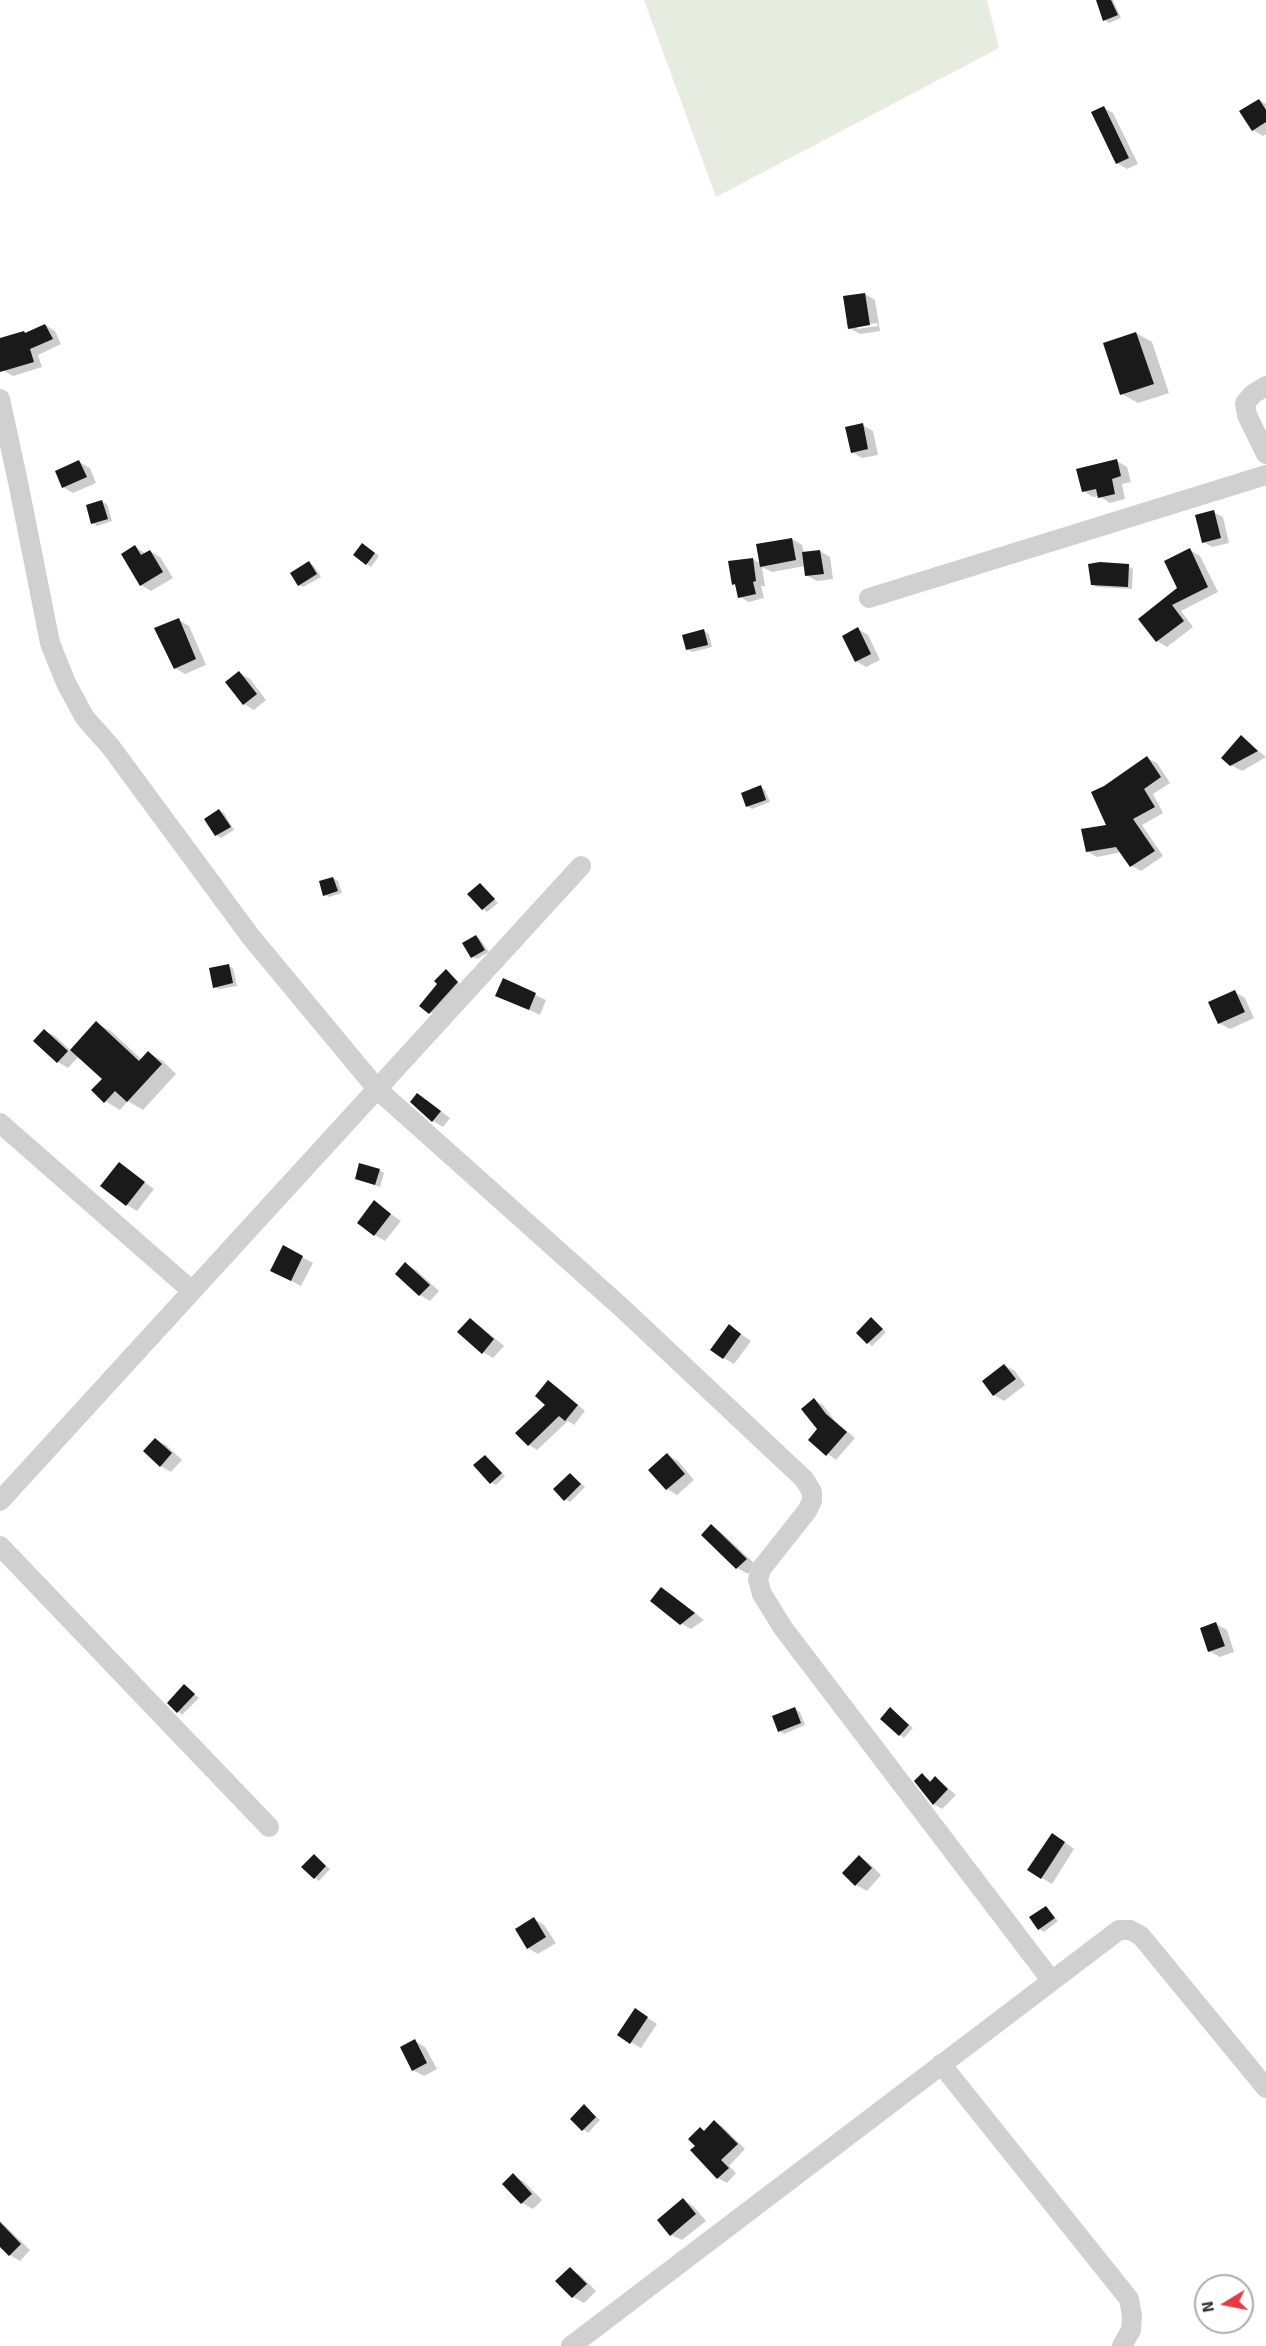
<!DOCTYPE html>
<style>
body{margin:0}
#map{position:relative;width:1266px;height:2346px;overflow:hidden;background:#fff;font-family:Signika,sans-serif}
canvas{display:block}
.north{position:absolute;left:1194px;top:2274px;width:60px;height:60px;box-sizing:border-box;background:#fff;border:2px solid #adadad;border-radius:50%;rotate:260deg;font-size:16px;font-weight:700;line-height:24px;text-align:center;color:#333}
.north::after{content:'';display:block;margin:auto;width:21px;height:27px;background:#e63946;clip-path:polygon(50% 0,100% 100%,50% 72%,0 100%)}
</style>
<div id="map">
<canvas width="1266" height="2346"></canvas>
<div class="north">N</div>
</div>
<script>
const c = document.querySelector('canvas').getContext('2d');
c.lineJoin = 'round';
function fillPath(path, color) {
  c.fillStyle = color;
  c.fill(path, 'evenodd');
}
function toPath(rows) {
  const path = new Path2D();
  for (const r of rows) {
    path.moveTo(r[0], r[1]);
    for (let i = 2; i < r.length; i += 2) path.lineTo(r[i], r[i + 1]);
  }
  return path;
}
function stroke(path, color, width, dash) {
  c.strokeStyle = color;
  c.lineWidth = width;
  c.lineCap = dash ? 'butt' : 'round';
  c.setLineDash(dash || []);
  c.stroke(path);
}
fillPath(toPath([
 [644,0,987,0,999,48,716,197]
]), '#e6ecdf');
fillPath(toPath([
 [1097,0,1113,0,1121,18,1109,23,1105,20],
 [1259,100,1266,104,1266,134,1263,136,1253,130],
 [1104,108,1113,113,1138,164,1127,169,1117,163],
 [865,294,875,300,880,331,860,334,849,328],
 [877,323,878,326,857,329,857,326],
 [45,325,55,331,61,344,38,355,42,367,13,376,4,371,0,359,0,339,24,332,27,334],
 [1136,333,1152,342,1169,393,1138,403,1122,394],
 [862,425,873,431,878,455,862,458,852,452],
 [1117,461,1127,467,1131,482,1122,484,1125,499,1110,503,1099,496,1093,497,1083,491],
 [79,462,90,468,96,483,73,493,63,487],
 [102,502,107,504,112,521,97,526,93,523],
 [1213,512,1223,517,1229,543,1212,547,1203,542],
 [792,539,802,545,804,553,820,551,830,557,833,579,817,581,806,575,805,566,772,572,762,567,765,586,761,586,764,598,749,602,740,597,737,586,733,584,753,559,761,564],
 [135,547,145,553,150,551,160,557,173,578,151,591,141,585],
 [367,547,379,556,371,567,367,564],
 [1190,550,1200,556,1218,592,1181,611,1193,627,1167,647,1157,641,1140,619,1179,589],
 [310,563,314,566,321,577,303,587,299,585],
 [1128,566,1133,569,1132,589,1097,587,1093,585],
 [179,620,189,626,206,665,185,674,175,668],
 [858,629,868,635,880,660,866,667,856,661],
 [704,631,709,634,712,647,692,652,687,649],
 [240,673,250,679,266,700,254,710,244,704],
 [1241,737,1266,757,1242,771,1231,765],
 [1147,758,1157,763,1170,783,1153,794,1163,813,1142,825,1163,856,1141,871,1132,866,1122,852,1097,857,1087,851,1108,826,1105,787],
 [761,787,765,790,770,802,752,809,747,806],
 [219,811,224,813,234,830,221,838,216,835],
 [333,878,338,881,342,893,329,897,325,895],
 [480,884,498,903,487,912,483,909],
 [476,936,480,939,489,952,477,959,473,957],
 [228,966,233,968,237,986,219,989,214,987],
 [447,971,462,986,435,1015,422,1006],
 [503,980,546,1000,540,1015,497,995],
 [1235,992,1245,998,1254,1018,1230,1029,1219,1023],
 [97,1023,112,1032,142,1060,148,1053,163,1061,176,1074,143,1110,128,1101,120,1110,105,1101,104,1079,79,1056,68,1068,58,1062,45,1031,55,1036,71,1051],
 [427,1101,450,1118,443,1127,433,1121,412,1102],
 [119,1164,154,1189,137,1211,127,1205],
 [379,1170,384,1173,380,1187,356,1179],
 [374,1202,401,1221,385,1241,375,1235],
 [283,1247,313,1263,301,1286,282,1276],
 [406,1264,416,1270,439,1291,430,1301,420,1295,397,1274],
 [871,1319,886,1332,872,1346,858,1333],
 [470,1320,480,1326,504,1346,493,1358,483,1352],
 [729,1326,751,1341,734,1364,724,1358],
 [1004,1365,1015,1371,1025,1385,1004,1401,994,1395],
 [557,1387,585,1411,574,1425,568,1421,537,1450,529,1445],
 [814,1400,823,1405,835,1421,855,1438,836,1460,810,1440,819,1429],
 [156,1440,166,1445,182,1460,171,1472,161,1466],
 [667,1455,678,1461,694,1480,677,1495,667,1489,650,1470],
 [485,1456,505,1476,496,1485,491,1482],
 [570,1474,585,1487,570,1502,565,1499],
 [711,1526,721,1532,756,1565,748,1574,737,1568,703,1535],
 [662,1589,672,1595,704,1620,691,1629,680,1623],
 [1216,1624,1227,1630,1234,1652,1220,1657,1209,1651],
 [184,1686,199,1698,182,1715,169,1703],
 [795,1709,800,1712,805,1725,784,1734,780,1731],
 [891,1709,913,1728,904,1738,900,1735],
 [922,1775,932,1781,935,1778,956,1795,942,1809,934,1804],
 [1062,1840,1074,1849,1052,1884,1042,1878],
 [314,1855,330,1869,319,1881,315,1878],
 [859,1857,869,1863,881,1875,867,1891,856,1885,844,1873],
 [1046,1907,1058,1921,1044,1932,1039,1929],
 [534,1919,544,1925,556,1943,538,1954,528,1948],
 [645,2016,657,2024,641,2048,619,2035],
 [415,2041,425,2047,437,2069,424,2076,413,2070],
 [584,2106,600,2120,588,2133,572,2119],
 [715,2122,723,2127,745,2149,729,2166,736,2173,727,2183,718,2178,693,2150,697,2146,701,2129,705,2131],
 [513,2175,523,2181,542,2200,533,2209,522,2203],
 [683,2200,693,2206,706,2221,682,2240,671,2235],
 [0,2221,30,2250,20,2261,10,2255,0,2245],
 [570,2269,580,2275,596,2291,584,2303,573,2297,557,2281]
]), '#0003');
fillPath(toPath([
 [1096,0,1111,0,1118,15,1103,21],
 [1259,99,1266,110,1266,122,1252,131,1239,111],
 [1104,106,1129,158,1116,164,1091,112],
 [865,293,870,325,848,329,843,296],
 [45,324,53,339,30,349,34,362,0,372,0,338,24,331,25,333],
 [1136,332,1154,384,1120,395,1103,343],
 [863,423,868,449,851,453,845,427],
 [1117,459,1121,476,1112,479,1115,494,1098,498,1096,489,1082,492,1076,469],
 [79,460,87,477,62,488,55,471],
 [102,500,108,519,91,524,86,505],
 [1214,510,1221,538,1202,543,1195,515],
 [792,538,796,560,760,567,756,544],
 [362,543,375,553,366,565,353,555],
 [135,545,141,555,150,550,163,572,140,586,121,554],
 [1190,548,1208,587,1172,605,1184,621,1156,642,1138,619,1177,588,1164,561],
 [820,550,824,574,805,576,802,552],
 [753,558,756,581,753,582,756,594,738,598,735,584,732,585,728,561],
 [309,561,317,574,298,586,290,573],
 [1100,562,1129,564,1128,587,1091,585,1088,564],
 [179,618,196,659,174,669,154,628],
 [858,627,871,654,855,662,842,636],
 [704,629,708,645,686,650,682,635],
 [239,671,257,694,243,705,225,682],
 [1241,735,1258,751,1230,766,1221,758],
 [1147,756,1161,777,1144,789,1155,807,1133,819,1155,851,1130,867,1116,847,1086,852,1081,829,1106,825,1091,792,1104,786],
 [761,785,766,800,746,807,741,793],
 [219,809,231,827,215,836,204,819],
 [333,877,338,891,323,896,319,881],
 [480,883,495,899,482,910,467,894],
 [476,935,485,950,471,958,462,943],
 [229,964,233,983,213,988,209,968],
 [446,969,458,982,429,1014,419,1006,437,984,434,981],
 [503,978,536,993,529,1010,495,996],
 [1235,990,1245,1012,1218,1024,1208,1002],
 [96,1021,139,1061,148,1051,162,1064,127,1102,115,1091,104,1103,91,1090,102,1079,70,1050],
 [44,1029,68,1051,57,1063,33,1041],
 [417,1093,441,1111,432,1122,410,1102],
 [119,1162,145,1182,126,1206,100,1186],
 [359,1163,380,1169,375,1185,355,1179],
 [374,1200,391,1214,374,1236,357,1223],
 [283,1245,303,1256,291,1281,270,1271],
 [405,1262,430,1285,419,1296,395,1274],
 [871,1317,883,1329,867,1344,856,1333],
 [470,1318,494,1339,482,1354,457,1332],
 [729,1324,741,1334,723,1359,710,1350],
 [1004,1364,1016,1379,993,1396,982,1381],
 [548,1380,578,1405,565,1421,559,1416,528,1446,515,1433,545,1405,535,1396],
 [814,1398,826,1414,847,1432,826,1456,808,1440,817,1429,801,1409],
 [155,1438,172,1453,160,1467,143,1451],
 [667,1453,685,1474,666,1490,648,1470],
 [485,1455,502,1473,490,1484,473,1465],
 [570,1473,581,1484,564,1501,553,1489],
 [711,1524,747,1559,736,1569,701,1535],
 [661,1587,695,1613,680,1625,650,1601],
 [1216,1622,1225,1646,1208,1652,1200,1628],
 [184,1684,195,1694,177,1713,167,1703],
 [795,1707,801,1723,778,1732,772,1716],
 [890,1707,909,1725,899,1736,880,1719],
 [922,1773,930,1782,935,1776,948,1789,933,1805,914,1781],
 [1052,1833,1065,1842,1041,1879,1027,1870],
 [314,1854,326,1866,314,1879,301,1867],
 [859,1855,872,1868,855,1886,842,1873],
 [1046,1906,1055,1918,1038,1930,1029,1917],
 [534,1917,546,1937,527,1949,515,1929],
 [635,2008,648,2017,630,2044,617,2035],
 [415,2039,427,2063,412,2071,400,2047],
 [584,2104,596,2117,582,2131,570,2119],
 [714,2120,738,2144,721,2160,729,2168,717,2179,690,2150,695,2146,688,2139,700,2127,704,2131],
 [513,2173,532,2194,521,2204,502,2184],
 [683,2198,696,2214,670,2236,657,2220],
 [0,2222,21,2244,9,2256,0,2247],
 [570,2267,587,2284,572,2298,555,2281]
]), '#1a1a1a');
stroke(toPath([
 [1266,386,1253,394,1245,403,1247,415,1266,454],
 [0,399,18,482,50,643,66,683,85,718,110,746,251,937,378,1090,621,1307,804,1479,812,1492,812,1501,807,1511,761,1569,758,1580,762,1594,783,1628,1051,1980],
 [869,598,1266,475],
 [0,1123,192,1291],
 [0,1501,581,866],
 [0,1546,269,1827],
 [941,2064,1129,2299,1132,2316,1131,2330,1122,2346],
 [571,2346,1119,1930,1130,1930,1141,1936,1266,2088]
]), '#d0d0d0', 20);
</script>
